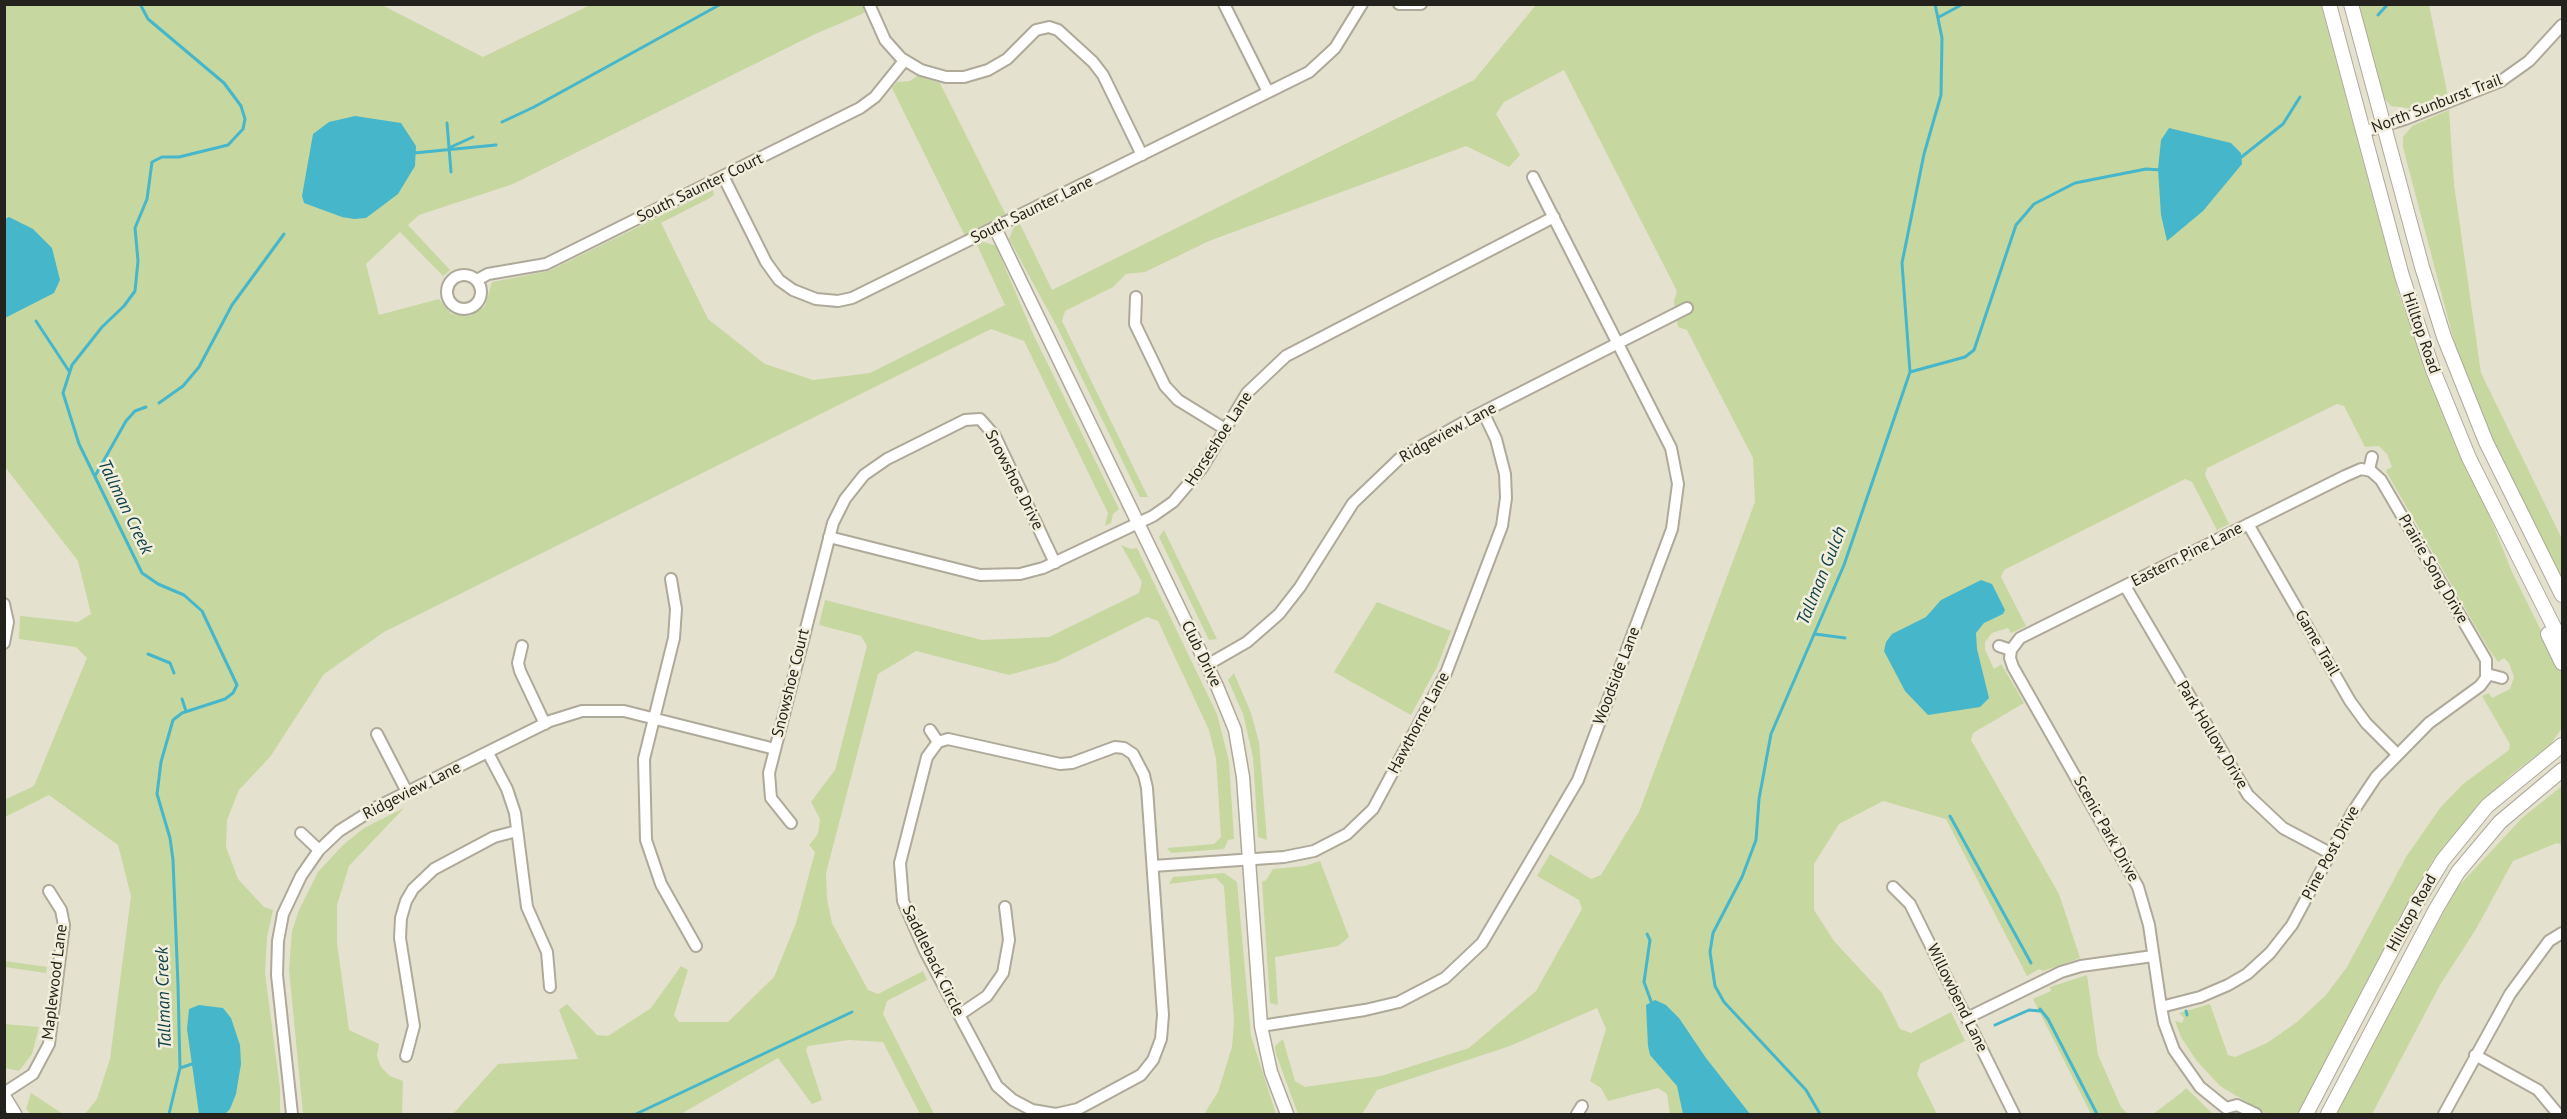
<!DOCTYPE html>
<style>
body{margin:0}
#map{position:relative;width:2567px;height:1119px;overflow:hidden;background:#e5e1cf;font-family:"PT Sans",sans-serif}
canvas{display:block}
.frame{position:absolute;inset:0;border:6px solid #24221c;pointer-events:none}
</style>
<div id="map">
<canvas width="2567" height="1119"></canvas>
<div class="frame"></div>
</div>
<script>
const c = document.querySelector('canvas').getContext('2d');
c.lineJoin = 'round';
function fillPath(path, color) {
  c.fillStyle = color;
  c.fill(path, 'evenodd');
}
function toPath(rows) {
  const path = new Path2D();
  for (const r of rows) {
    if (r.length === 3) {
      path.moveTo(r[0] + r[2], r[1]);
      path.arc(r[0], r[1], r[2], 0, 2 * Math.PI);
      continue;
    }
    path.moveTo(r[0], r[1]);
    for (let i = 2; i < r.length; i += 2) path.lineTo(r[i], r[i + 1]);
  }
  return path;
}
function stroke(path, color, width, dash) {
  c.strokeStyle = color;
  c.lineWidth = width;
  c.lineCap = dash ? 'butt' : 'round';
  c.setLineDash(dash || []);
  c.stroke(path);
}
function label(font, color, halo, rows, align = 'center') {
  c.font = font + ' "PT Sans",sans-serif';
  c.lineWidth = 5;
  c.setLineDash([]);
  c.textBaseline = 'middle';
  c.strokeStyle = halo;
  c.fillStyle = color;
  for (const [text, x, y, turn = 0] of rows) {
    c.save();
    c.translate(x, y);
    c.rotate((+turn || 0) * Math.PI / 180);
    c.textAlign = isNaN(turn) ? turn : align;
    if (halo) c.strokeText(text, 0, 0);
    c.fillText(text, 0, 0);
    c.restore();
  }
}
fillPath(toPath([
 [5,5,382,5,483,57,590,5,862,5,865,12,860,15,815,34,513,184,419,215,408,225,450,270,443,276,400,232,366,264,379,315,439,299,451,314,470,316,485,306,492,282,549,271,713,190,714,195,708,199,661,223,708,319,765,364,813,380,870,373,1005,305,977,245,984,242,996,246,1034,336,1119,509,1113,514,1111,523,1105,526,1108,513,1024,341,991,329,384,632,324,674,270,757,239,790,227,820,226,847,238,879,264,907,273,910,267,937,265,973,280,1088,280,1114,85,1114,97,1099,110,1059,131,896,118,845,49,795,5,817,4,800,34,786,87,658,76,647,19,639,20,616,78,622,91,614,78,561,5,467],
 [1536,5,2321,5,2399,295,2447,425,2486,507,2512,572,2562,673,2562,728,2550,745,2512,774,2477,807,2433,860,2400,917,2298,1114,2267,1114,2220,1086,2196,1060,2181,1037,2175,1021,2182,1023,2184,1018,2179,1013,2210,1004,2228,1055,2235,1057,2267,1043,2297,1022,2326,995,2347,967,2406,857,2440,808,2463,784,2509,750,2510,744,2482,696,2489,693,2492,698,2510,689,2514,677,2509,663,2504,658,2498,662,2488,648,2387,473,2386,470,2392,467,2387,454,2379,446,2365,447,2344,406,2337,404,2207,468,2205,475,2229,524,2217,530,2192,482,2185,479,2004,570,2001,577,2026,626,2011,633,2008,628,1992,633,1985,642,1985,650,1994,669,2002,664,2003,667,2024,703,1973,733,1971,740,2059,894,2080,958,2043,971,2039,969,2027,976,1946,819,1883,801,1839,824,1814,864,1814,910,1834,941,1882,993,1900,1029,1911,1033,1951,1012,1965,1041,1921,1063,1917,1074,1937,1114,1670,1114,1667,1094,1658,1088,1608,1101,1601,1088,1590,1081,1606,1029,1597,1008,1510,1046,1377,1090,1362,1114,1298,1114,1276,1054,1275,1046,1283,1039,1295,1081,1305,1087,1381,1076,1469,1048,1536,991,1582,909,1579,900,1537,876,1550,854,1591,879,1601,875,1639,812,1755,502,1753,458,1687,330,1678,327,1674,301,1677,291,1564,70,1504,102,1496,114,1520,155,1509,167,1466,146,1209,241,1145,272,1126,274,1113,287,1065,311,1062,321,1148,497,1140,497,1056,325,1009,239,1014,227,1020,224,1052,290,1474,80],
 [2358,5,2429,5,2448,96,2415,109,2391,106,2382,96],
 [917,76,940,83,1006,215,965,236,892,88,897,82,910,81],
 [2449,110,2454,184,2481,373,2562,539,2562,579,2493,440,2456,349,2403,147,2403,137,2412,126],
 [1164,530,1215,635,1217,639,1209,640,1159,537],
 [1121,545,1131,549,1137,548,1217,714,1229,761,1234,839,1228,840,1224,849,1171,853,1167,848,1214,844,1221,837,1216,759,1209,730,1158,621,1147,617,1056,662,1009,675,916,651,878,674,826,873,827,899,832,923,868,990,878,994,923,971,927,980,887,1001,883,1014,934,1114,920,1114,883,1042,849,1040,808,1046,806,1050,822,1100,812,1104,778,1058,681,1114,453,1114,498,1064,578,1059,559,1010,567,1004,597,1035,608,1036,651,1008,681,966,688,970,674,1015,679,1022,728,1022,774,977,796,923,815,852,809,845,818,834,820,819,811,802,835,770,867,646,861,636,819,625,825,600,982,640,1049,637,1139,593,1142,582],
 [1377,602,1451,631,1437,667,1411,715,1334,672],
 [1234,673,1251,713,1259,742,1267,840,1258,837,1253,757,1243,714,1228,680],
 [2562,786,2562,845,2557,843,2513,861,2476,929,2440,985,2372,1114,2336,1114,2456,889,2522,818],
 [404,808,349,866,337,905,337,943,349,1030,379,1044,377,1056,381,1067,390,1076,403,1081,402,1114,303,1114,289,970,292,931,299,910,318,872,343,845,364,828],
 [1320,861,1349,937,1338,946,1275,957,1278,1005,1270,1003,1262,882,1266,880,1273,869,1305,866],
 [1224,873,1237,882,1251,1036,1276,1114,1204,1114,1218,1092,1232,1047,1234,1021,1224,886,1216,878,1169,884,1173,877],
 [5,961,47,967,46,973,5,967],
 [2087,975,2098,1055,2121,1107,2128,1114,2091,1114,2033,999,2051,991,2050,987],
 [4,1024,39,1027,32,1054,19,1071,5,1068],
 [2186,1088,2213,1114,2153,1114,2181,1093],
 [31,1093,63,1114,31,1114,26,1109]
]), '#c6d7a0');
fillPath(toPath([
 [355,116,401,123,416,146,415,166,398,194,366,218,354,219,342,217,304,203,302,196,313,134,329,122],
 [2169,128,2231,143,2241,153,2242,164,2203,211,2167,241,2161,215,2158,169,2161,140],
 [9,217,33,229,52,248,60,280,54,293,5,318,5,219],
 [1981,580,1992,584,2005,610,2003,614,1984,623,1976,633,1977,649,1989,698,1980,707,1928,715,1905,691,1884,651,1886,642,1892,634,1926,617,1941,600],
 [1655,1000,1666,1005,1679,1018,1706,1058,1750,1114,1683,1114,1677,1086,1650,1055,1648,1046,1646,1005],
 [199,1005,223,1008,231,1018,240,1045,241,1064,236,1094,230,1109,225,1114,199,1114,187,1029,189,1009]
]), '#46b7cb');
stroke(toPath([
 [140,4,148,19,224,83,241,106,245,119,243,129,228,145,179,157,162,157,152,162,147,199,135,228,138,261,135,291,124,306,102,327,72,365,63,393,79,444,142,573,158,584,184,595,202,611,237,685,233,693,225,699,182,713,173,720,161,762,157,794,170,838,173,860,178,985,180,1068,169,1114],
 [2378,15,2388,4],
 [1939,17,1963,4],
 [502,122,534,107,721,4],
 [447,123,451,172],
 [451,147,473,137],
 [414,153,496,145],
 [2239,159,2283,124,2300,97],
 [36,321,69,371],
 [1910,372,1965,357,1974,350,2016,225,2034,204,2075,183,2146,169,2161,170],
 [159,403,183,386,199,367,232,305,284,234],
 [95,476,126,421,135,411,146,407],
 [1815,634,1845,638],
 [148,654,170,663,174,673],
 [182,699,186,711],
 [1950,816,2031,963],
 [1647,934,1650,940,1644,982,1652,1004],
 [2040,1009,2048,1019,2097,1114],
 [2186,1011,2187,1015],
 [1995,1025,2029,1010,2040,1011],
 [180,1068,195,1063],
 [636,1114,852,1012],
 [1820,1114,1806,1090,1724,1002,1715,986,1710,952,1713,933,1742,877,1756,840,1759,799,1771,734,1844,565,1910,372,1902,263,1924,154,1941,95,1942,38,1935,4]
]), '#46b7cb', 3);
const minor = toPath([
 [869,4,885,40,901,58,921,70,946,77,964,77,988,70,1007,59,1036,30,1049,27,1058,30,1093,62,1103,75,1142,155],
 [1224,4,1268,92],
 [1399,4,1421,4],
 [2363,132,2405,119,2501,81,2529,61,2562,25],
 [723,176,766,262,779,280,793,290,816,299,838,301,852,298,1309,72,1335,48,1362,4],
 [464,292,17],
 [477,280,488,274,546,264,860,108,875,97,904,61],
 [1136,297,1135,324,1165,386,1178,400,1225,429],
 [2369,470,2372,457],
 [2248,524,2350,701,2366,723,2396,753],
 [829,537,980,575,1020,574,1043,568,1153,516,1173,502,1202,468,1247,393,1286,356,1554,217],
 [671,579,676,609,674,638,644,759,646,840,661,884,696,946],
 [2125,586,2248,795,2283,828,2330,853],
 [4,604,8,622,4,643],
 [522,646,518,663,520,671,545,724],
 [1999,646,2011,650],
 [1207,665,1247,642,1279,614,1300,587,1353,503,1400,458,1471,418,1687,308],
 [2487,674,2502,678],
 [930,730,938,742],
 [377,734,407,792],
 [948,739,1060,764,1072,763,1115,747,1124,748,1133,754,1144,775,1147,788,1163,1015,1161,1039,1153,1060,1141,1075,1078,1109,1056,1114,1032,1110,1013,1100,997,1086,925,951,903,901,900,863,927,757,938,742,948,739],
 [488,753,507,789,515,813,527,907,547,952,550,987],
 [791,823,771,798,769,773,833,523,845,499,864,475,887,459,965,420,980,419,995,436,1055,563],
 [301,833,319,850],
 [1153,866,1284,857,1314,851,1347,834,1373,809,1446,673,1502,526,1506,498,1505,474,1496,439,1483,412],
 [1893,887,1910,904,2014,1114],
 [2161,1007,2200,997,2228,985,2247,974,2270,953,2292,925,2352,813,2376,777,2429,723,2480,686,2486,678,2486,660,2381,480,2371,471,2361,469,2345,476,2020,638,2011,650,2010,658,2013,667,2138,887,2149,925,2161,1007,2164,1023,2174,1050,2200,1087,2226,1108],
 [959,1015,987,996,1003,973,1009,940,1005,907],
 [1967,1018,2061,972,2081,966,2153,956],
 [1261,1026,1365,1010,1399,1002,1445,978,1482,943,1578,780,1672,529,1678,484,1671,448,1533,177],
 [2475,1055,2538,1090,2558,1114],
 [406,1056,414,1026,400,938,401,918,406,901,413,889,434,869,494,837,517,831],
 [4,1093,33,1074,49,1044,64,925,61,910,49,891],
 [2226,1108,2237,1105,2256,1114],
 [292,1114,277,975,278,941,283,914,301,876,319,850,339,831,377,807,550,721,582,711,624,711,775,749],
 [1577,1114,1582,1106],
 [2444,1114,2510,994,2549,941,2562,933]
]);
const tertiary = toPath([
 [995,228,1217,686,1235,730,1243,777,1261,1026,1271,1072,1287,1114],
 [4,1096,15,1114]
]);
const secondary = toPath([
 [2329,4,2402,276,2433,370,2469,458,2562,643],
 [2351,4,2422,267,2444,337,2486,442,2562,595],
 [2548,634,2562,663],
 [2306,1114,2417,902,2443,860,2487,806,2562,745],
 [2328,1114,2436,909,2458,872,2500,822,2562,770]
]);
stroke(minor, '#aea999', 14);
stroke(tertiary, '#aea999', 15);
stroke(secondary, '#aea999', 16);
stroke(minor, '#fff', 10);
stroke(tertiary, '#fff', 12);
stroke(secondary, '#fff', 14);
label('16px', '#24221c', '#f2eedc', [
 ["North Sunburst Trail",2437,104,-21],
 ["South Saunter Court",700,188,-26],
 ["South Saunter Lane",1032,210,-26],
 ["Hilltop Road",2421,333,71],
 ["Ridgeview Lane",1448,433,-29],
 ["Horseshoe Lane",1219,439,-57],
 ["Snowshoe Drive",1014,480,63],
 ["Eastern Pine Lane",2187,555,-27],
 ["Prairie Song Drive",2433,569,60],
 ["Game Trail",2317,643,60],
 ["Club Drive",1201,654,64],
 ["Woodside Lane",1617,676,-69],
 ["Snowshoe Court",791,683,-76],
 ["Hawthorne Lane",1419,723,-62],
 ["Park Hollow Drive",2212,735,59],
 ["Ridgeview Lane",412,791,-27],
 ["Scenic Park Drive",2106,829,61],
 ["Pine Post Drive",2331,853,-62],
 ["Hilltop Road",2412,913,-61],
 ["Saddleback Circle",933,961,64],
 ["Maplewood Lane",55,982,-83],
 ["Willowbend Lane",1957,998,64]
]);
label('italic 18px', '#0f424b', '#f2eedc', [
 ["Tallman Creek",125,507,64],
 ["Tallman Gulch",1822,576,-68],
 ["Tallman Creek",164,998,-92]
]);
</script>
